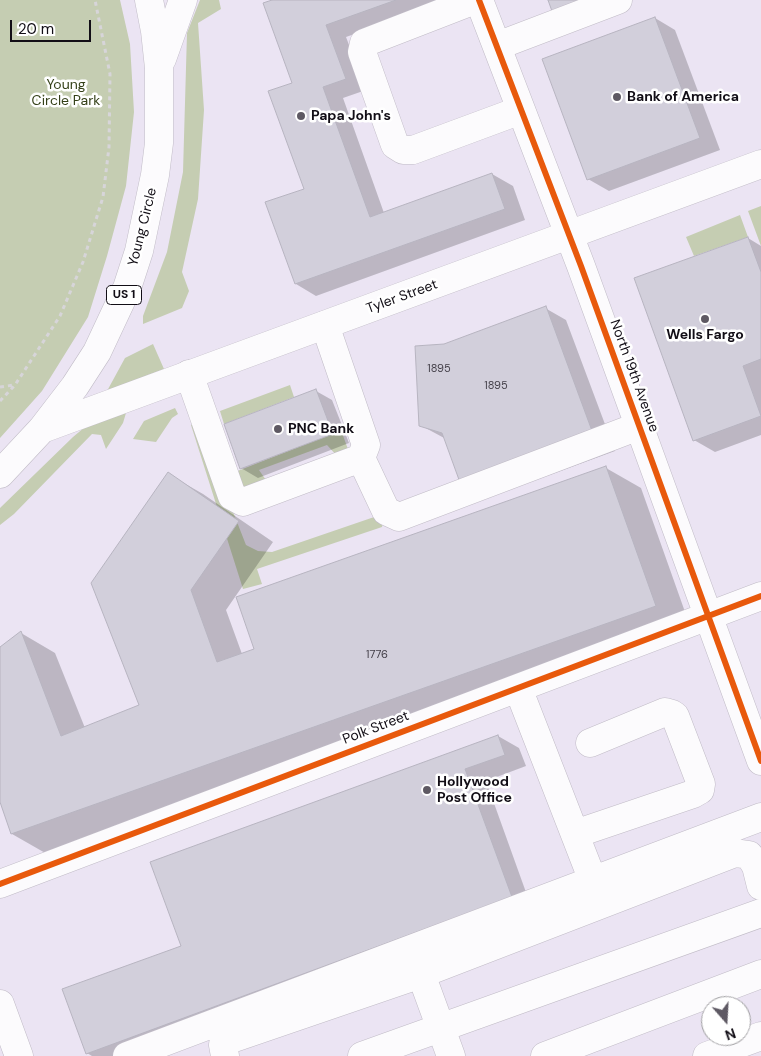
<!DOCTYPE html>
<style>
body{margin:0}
#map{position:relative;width:761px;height:1056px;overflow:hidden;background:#ebe4f3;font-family:"DM Sans",sans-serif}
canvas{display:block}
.north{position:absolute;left:701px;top:996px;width:50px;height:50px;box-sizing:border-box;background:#fff;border:1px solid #a09fa2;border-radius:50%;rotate:161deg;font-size:14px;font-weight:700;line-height:20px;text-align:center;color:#120e16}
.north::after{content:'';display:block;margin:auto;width:18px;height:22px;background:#5e5963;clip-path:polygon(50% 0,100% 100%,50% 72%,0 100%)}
.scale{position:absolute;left:10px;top:20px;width:81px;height:22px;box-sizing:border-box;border:2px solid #120e16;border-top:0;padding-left:6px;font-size:15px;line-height:18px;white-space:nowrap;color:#120e16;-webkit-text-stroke:4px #fff;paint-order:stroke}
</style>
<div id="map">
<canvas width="761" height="1056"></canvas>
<div class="north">N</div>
<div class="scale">20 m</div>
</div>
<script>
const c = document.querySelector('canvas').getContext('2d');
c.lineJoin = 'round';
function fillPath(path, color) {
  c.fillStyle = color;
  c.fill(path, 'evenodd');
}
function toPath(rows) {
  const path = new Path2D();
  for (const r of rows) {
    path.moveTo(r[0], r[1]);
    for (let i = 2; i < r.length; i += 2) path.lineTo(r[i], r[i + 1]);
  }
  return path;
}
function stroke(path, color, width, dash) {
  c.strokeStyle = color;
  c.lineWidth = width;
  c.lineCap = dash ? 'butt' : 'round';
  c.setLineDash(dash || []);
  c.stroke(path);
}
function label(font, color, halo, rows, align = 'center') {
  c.font = font + ' "DM Sans",sans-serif';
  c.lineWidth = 5;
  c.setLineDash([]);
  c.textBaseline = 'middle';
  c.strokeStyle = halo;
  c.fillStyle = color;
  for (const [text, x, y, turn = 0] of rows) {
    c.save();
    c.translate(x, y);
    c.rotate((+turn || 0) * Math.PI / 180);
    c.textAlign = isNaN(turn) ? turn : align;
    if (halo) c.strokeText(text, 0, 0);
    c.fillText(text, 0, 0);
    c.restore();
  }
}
fillPath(toPath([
 [0,0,120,0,130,44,134,112,126,186,107,256,88,317,42,391,0,438],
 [200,0,219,0,221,9,198,23,204,110,198,199,182,272,189,291,182,308,143,324,143,316,167,252,183,172,187,33],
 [761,206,761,246,748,211],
 [740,215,748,237,694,256,686,237],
 [153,344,164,369,107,391,125,358],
 [290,385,294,397,224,424,220,411],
 [175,408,178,414,172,418,156,442,133,439,144,421],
 [126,413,123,423,106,449,101,435,92,434,14,514,0,525,0,508,73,437,85,427],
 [198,422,246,545,258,551,272,552,380,515,383,521,382,527,257,569,262,584,243,589,191,425],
 [341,430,349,452,338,457,327,445,259,470,268,483,241,493,230,474]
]), '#c5cdb2');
fillPath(toPath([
 [276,0,450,0,346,37,366,90,343,98,384,213,492,174,513,186,525,220,316,296,296,284,305,189,293,84],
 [655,18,675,30,720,150,609,191,588,179],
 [748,238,761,246,761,435,715,452,694,440],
 [545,308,566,320,615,451,484,499,446,439,420,425,444,346],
 [316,391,332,400,349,443,258,478,241,468],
 [606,468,641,488,690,626,47,854,12,834,0,798,0,648,21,633,55,653,85,728,141,706,168,474,203,494,273,542,226,610,242,654,256,649],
 [498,736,519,748,526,766,486,781,532,909,132,1056,92,1056,87,1053,182,947]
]), '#0003');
const building = toPath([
 [272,0,396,0,326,25,346,79,323,87,370,217,492,173,505,209,295,284,265,202,304,189,268,91,292,83,263,3,272,0],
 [548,0,582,0,553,14,548,0],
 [655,17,700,138,587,180,542,59,655,17],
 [748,237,761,272,761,359,743,366,761,416,693,441,634,278,748,237],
 [546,306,595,439,462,488,442,433,419,426,415,346,444,344,546,306],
 [316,389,333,434,240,469,224,424,316,389],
 [606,466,656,606,11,834,0,802,0,647,21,631,61,736,139,705,91,583,168,472,239,521,191,590,217,662,254,649,236,597,606,466],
 [498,735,505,755,465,769,512,897,86,1054,62,989,181,946,150,862,498,735]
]);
fillPath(building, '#d2cfdb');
stroke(building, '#b7b4c0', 1);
const minor = toPath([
 [475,0,364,43,362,52,395,145,403,150,413,150,521,110],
 [479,0,581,266,761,761],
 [497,46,618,0],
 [325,325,366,445,361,458,386,511,399,517,639,426],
 [189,374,232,496,243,502,361,458],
 [518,688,593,881],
 [575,834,693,794,700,790,701,784,675,716,672,714,665,712,590,743],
 [0,884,761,596],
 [421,974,451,1056],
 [127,1056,761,817],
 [225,1056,223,1045,231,1039,421,974,735,853,749,855,756,866,761,886],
 [362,1056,761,913],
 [545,1056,761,974],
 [707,1056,761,1036]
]);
const major = toPath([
 [162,59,183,0],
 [42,429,761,164],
 [0,474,42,429,75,386,97,352,127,288,139,251,155,175,159,143,159,68,155,31,149,0],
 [0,1004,19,1056]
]);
stroke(minor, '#c0bbc6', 29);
stroke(major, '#c0bbc6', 29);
stroke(toPath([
 [0,387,14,385],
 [0,401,15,385,60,316,83,262,103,197,109,147,110,74,95,0]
]), '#d7d5d9', 3, [4, 4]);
stroke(minor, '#fcfbfd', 28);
stroke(major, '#fcfbfd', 28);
stroke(toPath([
 [479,0,581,266,761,761],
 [0,884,761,596]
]), '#e8590c', 6);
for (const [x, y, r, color] of [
 [617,97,5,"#5e5963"],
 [301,116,5,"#5e5963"],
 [705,319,5,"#5e5963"],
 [278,429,5,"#5e5963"],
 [427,790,5,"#5e5963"]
]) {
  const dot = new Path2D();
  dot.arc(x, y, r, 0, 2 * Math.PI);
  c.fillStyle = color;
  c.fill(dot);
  stroke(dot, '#fff', 2);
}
label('11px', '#433f48', null, [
 ["1895",439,369],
 ["1895",496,386],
 ["1776",377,655]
]);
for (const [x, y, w] of [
 [124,295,35]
]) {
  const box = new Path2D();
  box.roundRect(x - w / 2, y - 9.5, w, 19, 4);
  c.fillStyle = '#fff';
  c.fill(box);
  stroke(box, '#120e16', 1);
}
label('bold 12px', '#120e16', null, [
 ["US 1",124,295]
]);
label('14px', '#344018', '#fff', [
 ["Young",66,85],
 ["Circle Park",66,101]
]);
label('bold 14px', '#120e16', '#fff', [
 ["Bank of America",627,97],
 ["Papa John's",311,116],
 ["Wells Fargo",705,335,"center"],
 ["PNC Bank",288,429],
 ["Hollywood",437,782],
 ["Post Office",437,798]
], 'left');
label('14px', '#120e16', '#fff', [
 ["Young Circle",143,227,-76],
 ["Tyler Street",402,297,-20],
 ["North 19th Avenue",634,376,70],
 ["Polk Street",376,728,-21]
]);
</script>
